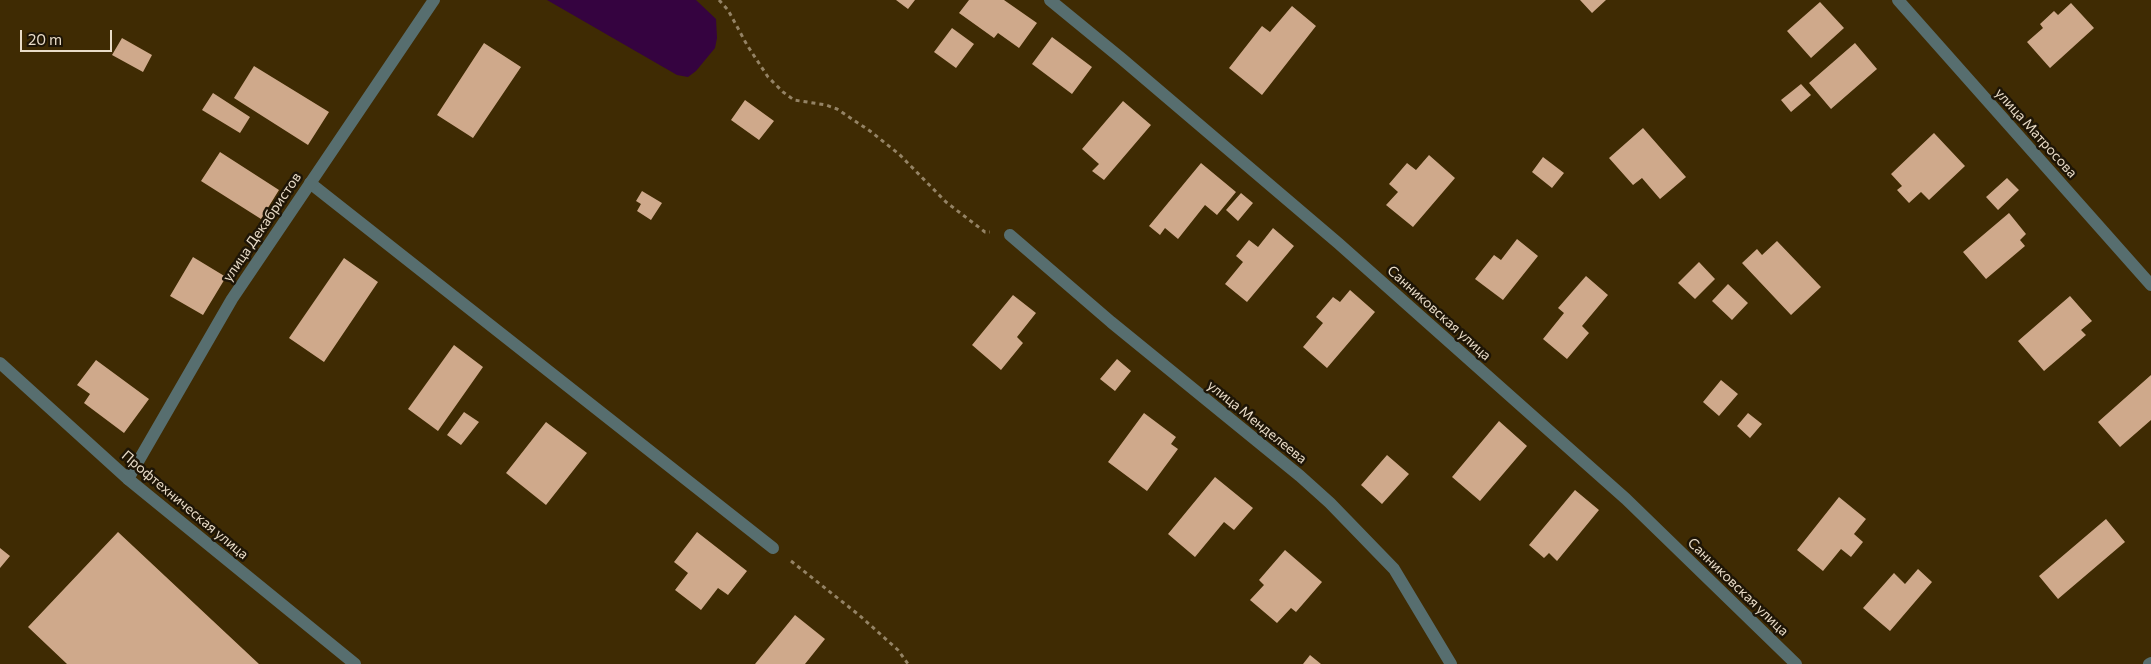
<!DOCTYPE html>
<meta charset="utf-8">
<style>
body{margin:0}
#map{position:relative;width:2151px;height:664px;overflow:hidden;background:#3f2b03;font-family:Commissioner,sans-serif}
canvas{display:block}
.scale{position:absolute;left:20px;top:30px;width:92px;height:22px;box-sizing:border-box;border:2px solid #e9dcc8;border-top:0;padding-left:6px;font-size:15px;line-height:18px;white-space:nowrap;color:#e9dcc8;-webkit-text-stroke:4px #1e1506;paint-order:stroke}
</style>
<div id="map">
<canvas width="2151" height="664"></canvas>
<div class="scale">20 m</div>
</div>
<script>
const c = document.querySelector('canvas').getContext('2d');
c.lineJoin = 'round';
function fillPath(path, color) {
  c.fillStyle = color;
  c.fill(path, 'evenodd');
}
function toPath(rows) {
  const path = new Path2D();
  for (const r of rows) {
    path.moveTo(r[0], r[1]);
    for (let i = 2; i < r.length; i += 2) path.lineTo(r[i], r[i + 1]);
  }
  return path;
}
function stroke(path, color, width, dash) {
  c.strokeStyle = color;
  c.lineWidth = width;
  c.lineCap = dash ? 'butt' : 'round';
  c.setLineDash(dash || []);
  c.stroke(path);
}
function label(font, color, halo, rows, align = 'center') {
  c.font = font + ' Commissioner,sans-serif';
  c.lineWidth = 5;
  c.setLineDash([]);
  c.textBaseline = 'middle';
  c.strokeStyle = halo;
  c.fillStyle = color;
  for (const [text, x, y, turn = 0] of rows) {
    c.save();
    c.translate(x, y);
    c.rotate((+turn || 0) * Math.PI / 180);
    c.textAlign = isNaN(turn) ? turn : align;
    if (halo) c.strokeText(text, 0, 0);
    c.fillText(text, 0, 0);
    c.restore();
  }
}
fillPath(toPath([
 [547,0,696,0,716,19,717,38,715,48,696,71,688,77,677,75]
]), '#350340');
fillPath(toPath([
 [896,0,915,0,908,9],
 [969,0,1004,0,1037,23,1019,48,998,33,994,38,959,13],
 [1580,0,1606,0,1592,13],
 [1820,2,1844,28,1811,58,1787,31],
 [2071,3,2094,28,2050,68,2027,42,2043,28,2040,24,2054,11,2058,15],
 [1292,6,1316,26,1262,95,1229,68,1262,26,1270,32],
 [952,28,974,44,956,68,934,52],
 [1052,37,1092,67,1072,94,1032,64],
 [122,38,152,55,143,72,112,55],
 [484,43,521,67,473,138,437,115],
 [1855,43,1877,69,1831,109,1809,83],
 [254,66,329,112,308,145,234,98],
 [1801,84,1811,95,1791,112,1781,100],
 [213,93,250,117,240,133,202,110],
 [745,100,774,121,759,140,731,120],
 [1123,101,1151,125,1104,180,1092,171,1099,164,1082,149],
 [1643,128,1686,177,1660,199,1642,178,1633,185,1609,158],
 [1934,133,1965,166,1929,200,1921,192,1909,203,1897,190,1902,186,1891,174],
 [220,152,279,190,261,219,201,181],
 [1429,155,1455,178,1413,227,1386,205,1398,192,1389,184,1407,163,1416,170],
 [1543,157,1564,173,1552,188,1532,172],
 [1201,163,1236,192,1217,215,1205,205,1178,239,1165,228,1160,235,1149,226],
 [2007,178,2019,190,1998,210,1986,197],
 [642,191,662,203,651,220,637,211,641,204,636,201],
 [1241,193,1253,203,1238,221,1226,210],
 [2009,213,2026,234,2020,240,2025,246,1986,279,1963,252],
 [1273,228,1294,246,1247,302,1225,284,1243,262,1236,256,1249,240,1258,247],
 [1517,239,1538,256,1503,300,1475,279,1494,255,1501,260],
 [1777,241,1821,287,1791,315,1742,263,1757,249,1762,255],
 [193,257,226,277,203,315,170,296],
 [344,258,378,282,324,362,289,338],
 [1699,262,1715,279,1695,299,1678,283],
 [1586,276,1608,295,1582,326,1589,333,1567,359,1543,339,1564,313,1558,308],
 [1728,284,1748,303,1732,320,1712,301],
 [1350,290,1375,312,1327,368,1303,347,1323,323,1316,317,1333,297,1340,302],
 [1013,295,1036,313,1017,337,1023,343,1001,370,972,345],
 [2070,296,2092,321,2081,330,2086,335,2044,371,2018,341],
 [454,345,483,367,438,431,408,409],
 [1117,359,1131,371,1115,391,1100,379],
 [96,360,149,399,124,433,84,403,90,394,77,385],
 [2151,375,2151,420,2120,447,2098,422],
 [1721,380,1738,394,1719,416,1703,402],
 [464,412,479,422,461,445,447,435],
 [1144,413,1176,437,1171,444,1178,449,1147,491,1108,462],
 [1748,413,1762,424,1750,438,1737,426],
 [1499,421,1527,446,1480,501,1452,477],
 [546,422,587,453,546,505,506,473],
 [1387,455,1409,474,1382,504,1361,485],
 [1215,477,1253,508,1234,530,1224,522,1195,557,1168,534],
 [1575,490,1599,510,1557,561,1549,553,1544,558,1529,545],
 [1839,497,1866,519,1854,534,1863,542,1851,557,1841,549,1823,571,1797,550],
 [2106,519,2125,542,2058,599,2039,576],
 [118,532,259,664,67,664,28,627],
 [697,532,747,571,728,595,718,588,701,610,675,590,688,573,674,562],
 [0,548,10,556,0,568],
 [1285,550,1322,582,1296,612,1291,608,1277,623,1250,600,1264,585,1259,580],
 [1918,569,1932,582,1890,631,1863,608,1894,573,1905,584],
 [795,615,825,639,805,664,755,664],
 [1310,655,1321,664,1303,664]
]), '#cfa98b');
stroke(toPath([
 [719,0,728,10,747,45,768,77,783,92,794,100,826,105,837,109,870,131,899,154,946,202,985,232,990,232],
 [791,561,859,615,898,650,908,664]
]), '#948365', 3, [4, 4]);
stroke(toPath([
 [310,183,773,548]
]), '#576e6f', 12);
stroke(toPath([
 [1050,0,1122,59,1338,243,1626,499,1796,664],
 [1898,0,2151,285],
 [1010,235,1111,322,1300,476,1330,503,1394,569,1451,664],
 [128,479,232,299,434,0]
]), '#576e6f', 12);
stroke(toPath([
 [0,363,128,479,355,664],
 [2149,664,2151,663]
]), '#576e6f', 12);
label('14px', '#e9dcc8', '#1e1506', [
 ["улица Матросова",2036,133,48],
 ["улица Декабристов",262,227,-56],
 ["Санниковская улица",1439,313,42],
 ["улица Менделеева",1257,422,39],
 ["Профтехническая улица",185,505,40],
 ["Санниковская улица",1738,587,44]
]);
</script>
